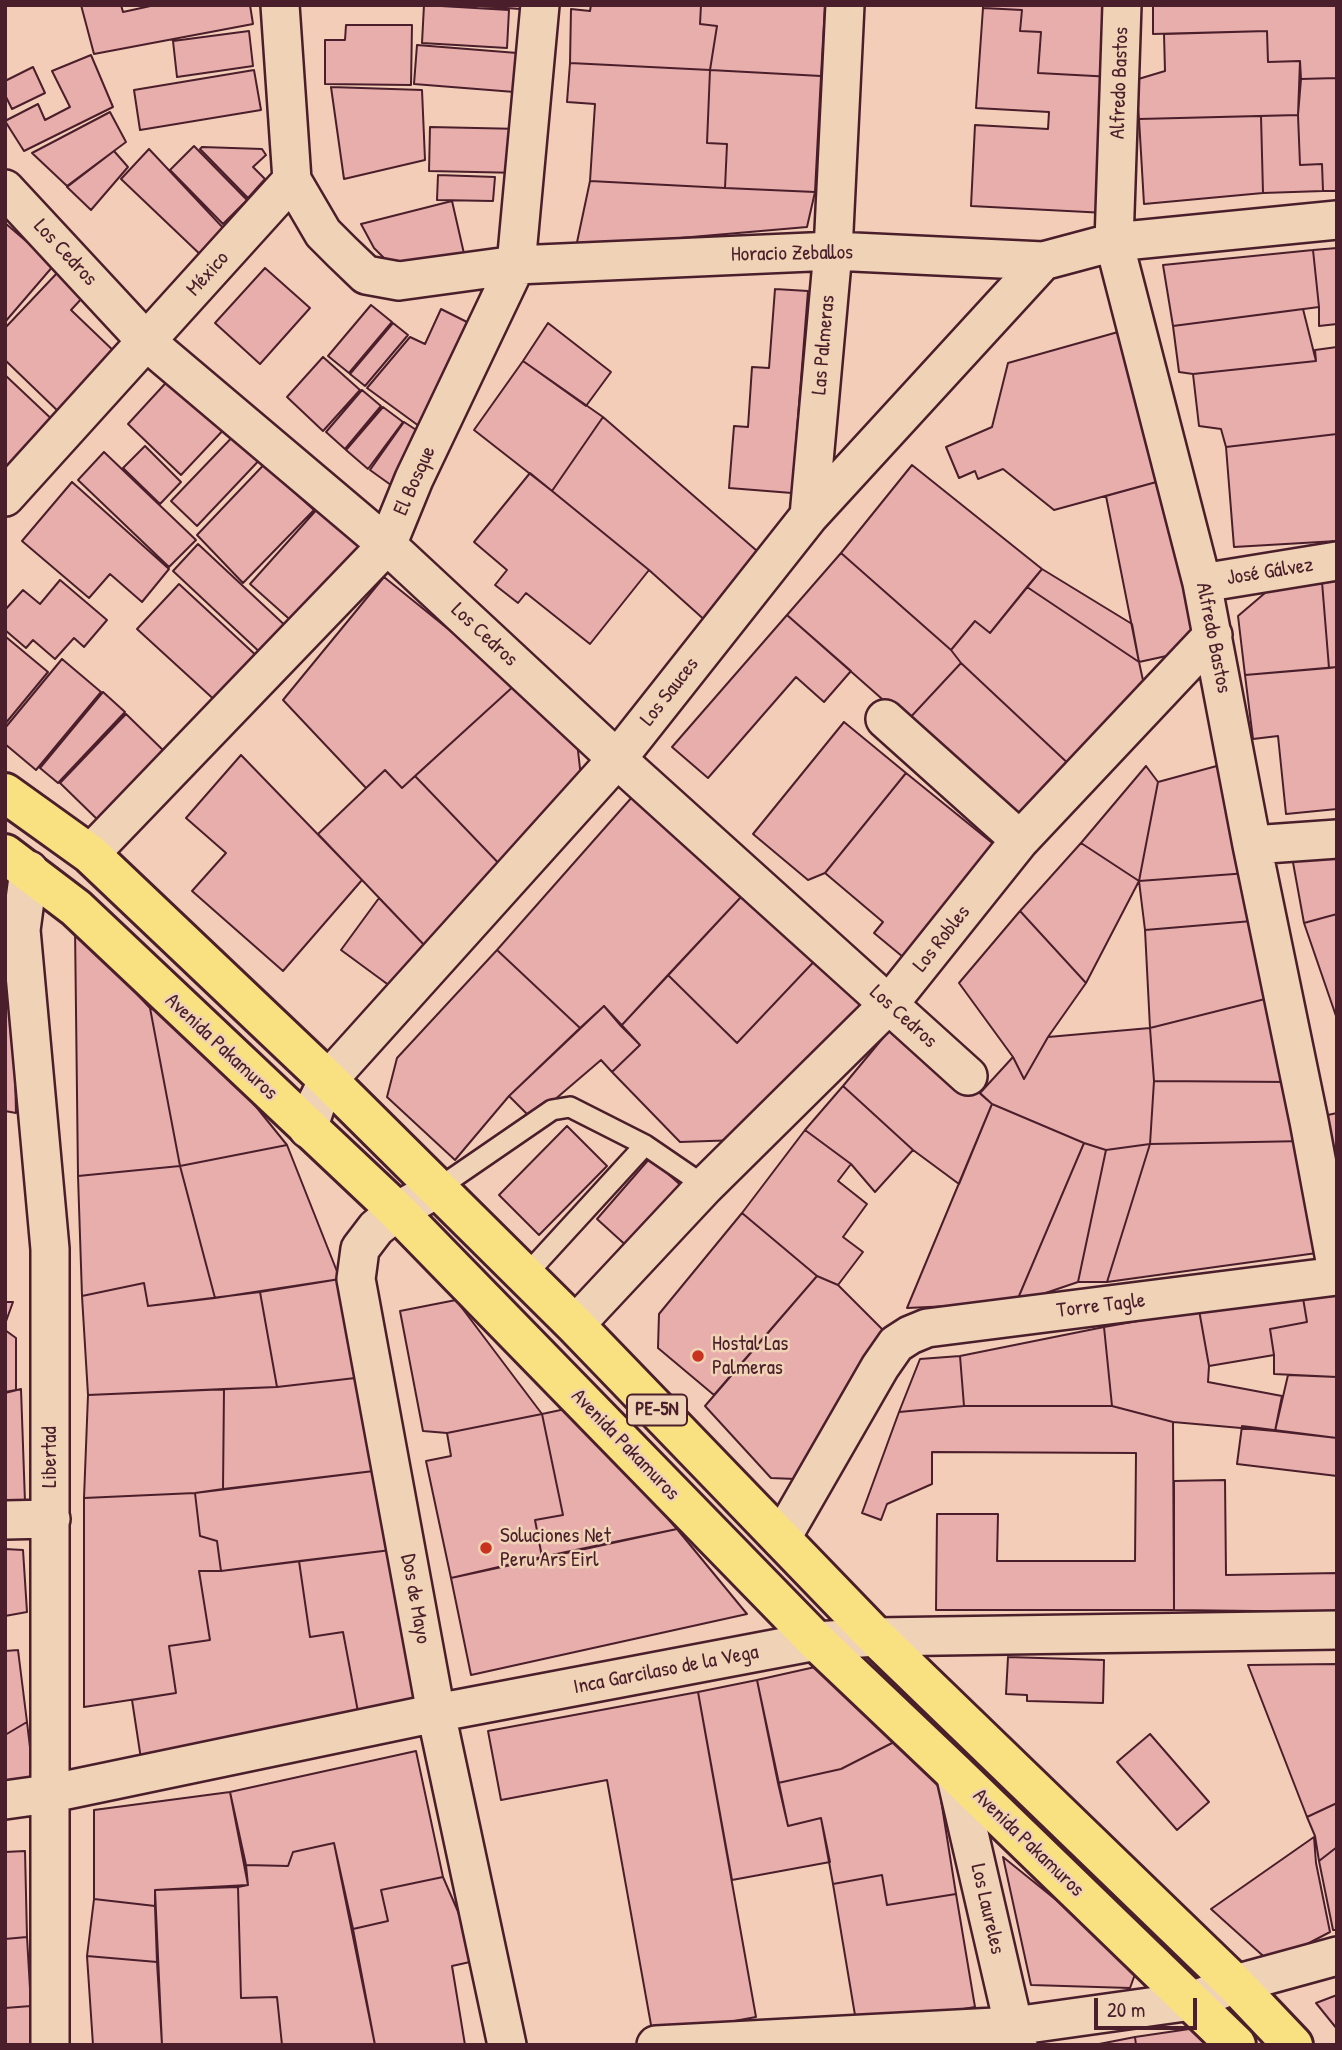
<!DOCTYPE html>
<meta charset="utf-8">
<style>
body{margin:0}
#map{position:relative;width:1342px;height:2050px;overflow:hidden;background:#f4cdb8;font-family:"Patrick Hand",sans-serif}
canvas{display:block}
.frame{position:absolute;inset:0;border:7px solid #4a1f2b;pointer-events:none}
.scale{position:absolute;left:1094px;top:1998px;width:103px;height:32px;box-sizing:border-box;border:4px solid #4a1f2b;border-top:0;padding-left:9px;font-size:21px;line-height:24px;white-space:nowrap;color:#4a1f2b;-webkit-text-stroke:5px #f0d2b6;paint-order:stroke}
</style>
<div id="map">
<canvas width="1342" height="2050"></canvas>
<div class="frame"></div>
<div class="scale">20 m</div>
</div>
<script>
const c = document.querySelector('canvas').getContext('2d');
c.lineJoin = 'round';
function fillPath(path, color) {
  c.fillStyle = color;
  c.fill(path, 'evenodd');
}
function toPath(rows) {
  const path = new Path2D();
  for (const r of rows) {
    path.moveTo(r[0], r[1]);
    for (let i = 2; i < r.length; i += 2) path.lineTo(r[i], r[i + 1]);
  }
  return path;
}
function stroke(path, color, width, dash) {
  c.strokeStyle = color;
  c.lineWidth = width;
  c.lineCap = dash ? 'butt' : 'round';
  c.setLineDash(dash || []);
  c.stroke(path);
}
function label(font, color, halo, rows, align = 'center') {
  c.font = font + ' "Patrick Hand",sans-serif';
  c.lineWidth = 5;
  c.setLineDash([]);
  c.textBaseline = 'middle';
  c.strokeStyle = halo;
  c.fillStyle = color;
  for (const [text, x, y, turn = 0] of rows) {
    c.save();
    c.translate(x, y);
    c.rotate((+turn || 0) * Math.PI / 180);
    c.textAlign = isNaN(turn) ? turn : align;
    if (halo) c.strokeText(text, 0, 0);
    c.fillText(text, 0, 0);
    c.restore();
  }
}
const building = toPath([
 [81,5,121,5,123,12,155,5,250,5,253,24,94,54,81,5],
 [424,5,509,10,507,48,422,43,424,5],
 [467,5,533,5,533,10,467,5],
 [591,5,701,5,700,24,717,26,710,70,570,63,571,9,590,11,591,5],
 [701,5,825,5,821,76,710,70,717,26,700,24,701,5],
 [983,5,1118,5,1113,77,1038,73,1041,32,1020,31,1022,10,983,8,983,5],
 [1153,5,1337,5,1337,78,1301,79,1300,61,1268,62,1267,31,1153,34,1153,5],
 [983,8,1022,10,1020,31,1041,32,1038,73,1113,77,1106,213,971,206,975,125,1048,129,1049,112,976,108,983,8],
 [346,25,412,25,411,85,325,84,325,40,345,40,346,25],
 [249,31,253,66,177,77,173,41,249,31],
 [1267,31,1268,62,1300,61,1298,115,1139,119,1135,80,1165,71,1164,34,1267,31],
 [417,45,530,54,527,93,414,84,417,45],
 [91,55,113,107,24,151,5,121,38,104,45,120,70,107,52,71,91,55],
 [570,63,710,70,707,143,727,144,725,188,590,181,595,104,567,102,570,63],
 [33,67,45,93,12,109,5,95,5,81,33,67],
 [254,70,261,110,140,130,134,90,254,70],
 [710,70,821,76,815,192,725,188,727,144,707,143,710,70],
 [1337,78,1337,191,1323,191,1322,164,1300,165,1298,115,1301,79,1337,78],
 [331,87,422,90,425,160,344,179,331,87],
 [110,112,126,142,67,186,32,153,110,112],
 [1298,115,1300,165,1322,164,1323,191,1263,193,1261,116,1298,115],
 [1261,116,1263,193,1144,204,1139,119,1261,116],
 [430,127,522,129,521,173,429,171,430,127],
 [194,146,247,200,223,224,170,170,194,146],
 [202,147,262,149,266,155,253,167,265,179,248,198,200,149,202,147],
 [149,149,227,232,204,258,121,179,149,149],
 [114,151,128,167,91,210,67,187,114,151],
 [438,175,495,177,493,201,437,200,438,175],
 [590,181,725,188,815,192,807,227,576,247,590,181],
 [452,201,465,258,388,262,374,248,361,224,452,201],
 [5,223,54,265,5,322,5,223],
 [1337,248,1337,324,1319,326,1319,307,1313,250,1337,248],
 [1313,250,1319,307,1173,326,1163,265,1313,250],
 [265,268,310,308,260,364,215,323,265,268],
 [59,271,85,295,71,310,119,356,62,415,5,360,5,328,59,271],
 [775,289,808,291,792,493,729,488,734,426,748,427,752,367,769,368,775,289],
 [371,305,392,322,349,373,328,356,371,305],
 [441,309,467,322,423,429,367,388,410,337,425,344,441,309],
 [1303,309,1316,361,1193,374,1179,372,1173,326,1303,309],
 [393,323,408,335,365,386,350,374,393,323],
 [548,323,611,372,586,406,523,361,548,323],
 [1118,332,1160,481,1054,510,1003,469,978,479,975,471,959,478,946,447,992,427,1008,363,1118,332],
 [1337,347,1337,434,1226,447,1221,429,1199,426,1193,374,1316,361,1315,350,1337,347],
 [323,357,360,390,323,431,287,397,323,357],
 [523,361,603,417,552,491,474,430,523,361],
 [174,374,228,425,181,475,128,424,174,374],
 [5,375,58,425,5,480,5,375],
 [362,390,381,406,345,449,326,432,362,390],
 [383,407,403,422,368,469,346,450,383,407],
 [603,417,764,557,708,623,649,570,552,491,603,417],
 [404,422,427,437,402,493,370,470,404,422],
 [241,428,266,453,197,526,171,501,241,428],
 [1337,434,1337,541,1234,547,1226,447,1337,434],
 [145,446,181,482,160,504,123,468,145,446],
 [104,452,196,540,169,567,78,480,104,452],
 [274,454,302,482,293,491,314,510,243,583,197,535,274,454],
 [912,465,1042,569,990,633,975,621,951,650,841,553,912,465],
 [530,473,649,570,590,644,526,593,518,603,495,585,507,570,474,542,530,473],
 [1160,481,1195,638,1171,655,1139,662,1106,496,1160,481],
 [72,482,169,569,142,602,110,574,89,598,22,541,72,482],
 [319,507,365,548,296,625,250,584,319,507],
 [198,544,290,630,265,657,173,571,198,544],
 [841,553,951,650,961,663,907,721,787,615,841,553],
 [1042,569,1132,624,1139,662,1027,587,1042,569],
 [384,577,516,684,402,788,385,770,366,788,283,700,384,577],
 [60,580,107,620,84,647,74,638,55,659,33,640,26,648,5,630,5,610,23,590,40,604,60,580],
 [1337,580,1337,667,1329,668,1322,582,1337,580],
 [1322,582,1329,668,1245,675,1238,616,1272,587,1322,582],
 [179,584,260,659,219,704,137,629,179,584],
 [1027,587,1139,662,1146,694,1073,768,961,663,951,650,975,621,990,633,1027,587],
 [787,615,851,671,824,702,796,677,708,778,672,747,787,615],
 [6,637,48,672,5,724,5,637,6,637],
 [62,659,101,692,36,770,5,744,5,728,62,659],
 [961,663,1073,768,1019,826,907,721,961,663],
 [1337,667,1337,809,1286,814,1278,736,1253,739,1245,675,1337,667],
 [516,684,577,742,582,786,508,873,415,776,516,684],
 [103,692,125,712,58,783,40,768,103,692],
 [126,714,166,753,100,822,60,783,126,714],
 [844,722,906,773,825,873,808,880,753,834,844,722],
 [241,755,362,880,283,971,192,891,226,853,186,818,241,755],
 [1224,764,1248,873,1139,881,1158,782,1224,764],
 [1146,766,1158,782,1139,881,1081,843,1146,766],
 [385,770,402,788,415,776,508,873,428,949,318,834,385,770],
 [906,773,996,846,903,957,874,933,883,922,825,873,906,773],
 [633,796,741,897,621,1026,604,1006,580,1028,497,950,633,796],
 [1081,843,1139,881,1086,983,1020,911,1081,843],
 [1337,852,1337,914,1304,923,1292,857,1337,852],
 [1248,873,1252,921,1145,930,1139,881,1248,873],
 [741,897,823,952,737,1043,668,975,741,897],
 [379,898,428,949,390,986,341,950,379,898],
 [1020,911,1086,983,1048,1037,1024,1079,1013,1057,959,983,1020,911],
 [1337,914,1337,1016,1336,1016,1304,923,1337,914],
 [1252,921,1273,997,1150,1028,1145,930,1252,921],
 [75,928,150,1008,180,1166,78,1176,75,928],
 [497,950,580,1028,509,1096,455,1160,387,1097,397,1058,497,950],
 [823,952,881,1001,739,1140,680,1142,612,1072,640,1045,621,1026,668,975,737,1043,823,952],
 [5,991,13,991,16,1113,5,1111,5,991],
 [1273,997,1290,1082,1154,1081,1150,1028,1273,997],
 [604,1006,640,1045,612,1072,601,1060,532,1119,509,1096,604,1006],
 [150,1008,190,1025,287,1145,180,1166,150,1008],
 [897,1021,992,1104,959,1184,913,1150,843,1086,897,1021],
 [1150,1028,1154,1081,1150,1144,1106,1150,1084,1143,992,1104,980,1093,1013,1057,1024,1079,1048,1037,1150,1028],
 [1154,1081,1290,1082,1305,1141,1150,1144,1154,1081],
 [843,1086,913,1150,875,1192,851,1164,805,1130,843,1086],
 [992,1104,1084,1143,1016,1303,907,1308,992,1104],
 [1337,1113,1337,1186,1323,1116,1337,1113],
 [567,1126,607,1166,539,1235,499,1195,567,1126],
 [805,1130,851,1164,838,1181,867,1204,843,1237,863,1252,838,1285,817,1276,742,1213,805,1130],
 [1305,1141,1324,1252,1107,1282,1150,1144,1305,1141],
 [1084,1143,1106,1150,1078,1282,1016,1303,1084,1143],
 [1150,1144,1107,1282,1078,1282,1106,1150,1150,1144],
 [287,1145,340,1279,215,1298,180,1166,287,1145],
 [650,1158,684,1188,630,1249,597,1219,650,1158],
 [180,1166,215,1298,148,1306,144,1283,82,1296,78,1176,180,1166],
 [742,1213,817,1276,714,1395,658,1348,659,1314,742,1213],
 [817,1276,838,1285,892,1339,795,1479,771,1478,705,1406,817,1276],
 [340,1279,364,1377,277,1387,260,1292,340,1279],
 [144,1283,148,1306,260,1292,277,1387,88,1395,82,1296,144,1283],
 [1334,1287,1337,1298,1337,1377,1274,1374,1274,1355,1270,1329,1307,1322,1302,1292,1334,1287],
 [1302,1292,1307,1322,1270,1329,1274,1355,1209,1366,1199,1310,1302,1292],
 [456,1300,542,1414,447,1433,423,1431,400,1311,456,1300],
 [5,1302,13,1302,5,1324,5,1302],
 [1199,1310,1209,1366,1208,1382,1282,1396,1275,1431,1173,1422,1112,1406,1104,1327,1199,1310],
 [1104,1327,1112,1406,964,1406,960,1356,1104,1327],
 [5,1330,16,1338,16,1390,5,1392,5,1330],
 [960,1356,964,1406,899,1412,920,1359,960,1356],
 [1288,1375,1337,1377,1337,1438,1275,1431,1288,1375],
 [364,1377,382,1470,223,1489,224,1389,277,1387,364,1377],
 [21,1389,25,1502,5,1504,5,1393,21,1389],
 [224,1389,223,1489,195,1493,84,1498,88,1395,224,1389],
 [964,1406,1112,1406,1173,1422,1174,1610,936,1610,937,1514,998,1514,997,1561,1135,1561,1136,1453,932,1452,932,1484,887,1504,881,1520,862,1513,899,1412,964,1406],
 [570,1408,677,1529,542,1557,535,1520,563,1515,542,1414,570,1408],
 [542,1414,563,1515,535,1520,542,1557,451,1578,426,1461,451,1456,447,1433,542,1414],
 [1242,1426,1337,1438,1337,1476,1237,1464,1242,1426],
 [382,1470,391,1550,221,1571,217,1541,200,1536,195,1493,382,1470],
 [1225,1480,1226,1575,1337,1573,1337,1612,1174,1610,1174,1481,1225,1480],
 [195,1493,200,1536,217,1541,221,1571,199,1571,210,1640,169,1646,176,1693,84,1707,84,1498,195,1493],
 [677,1529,747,1614,471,1675,451,1578,677,1529],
 [5,1549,23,1550,27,1612,5,1616,5,1549],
 [391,1550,420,1697,359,1717,343,1632,310,1637,299,1561,391,1550],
 [299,1561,310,1637,343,1632,359,1717,141,1759,132,1700,176,1693,169,1646,210,1640,199,1571,221,1571,299,1561],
 [18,1650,27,1722,5,1735,5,1651,18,1650],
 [1008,1657,1104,1660,1103,1703,1027,1701,1027,1695,1006,1694,1008,1657],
 [1337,1664,1337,1803,1307,1817,1248,1665,1337,1664],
 [824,1665,896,1741,841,1769,778,1783,757,1680,824,1665],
 [757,1680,788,1826,821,1818,830,1862,732,1880,698,1692,757,1680],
 [698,1692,756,2017,653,2036,607,1780,501,1800,488,1731,698,1692],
 [27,1722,35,1790,5,1796,5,1735,27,1722],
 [1150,1734,1209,1802,1177,1830,1117,1762,1150,1734],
 [896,1741,938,1781,956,1894,887,1905,882,1875,833,1884,821,1818,788,1826,778,1783,841,1769,896,1741],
 [416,1751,443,1877,381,1890,388,1921,353,1929,334,1843,293,1852,288,1866,246,1865,230,1792,416,1751],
 [230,1792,248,1885,155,1890,155,1906,94,1899,94,1810,230,1792],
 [1337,1803,1337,1847,1319,1861,1315,1836,1307,1817,1337,1803],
 [1314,1837,1316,1863,1330,1932,1271,1963,1211,1909,1314,1837],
 [334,1843,375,2045,282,2045,277,1997,241,1998,238,1887,248,1885,246,1865,288,1866,293,1852,334,1843],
 [1337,1847,1337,1930,1333,1930,1319,1861,1337,1847],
 [25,1851,27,1937,5,1939,5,1852,25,1851],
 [1003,1857,1138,1966,1130,1988,1031,1985,1003,1857],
 [882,1875,887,1905,956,1894,975,2007,857,2027,833,1884,882,1875],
 [443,1877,479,1960,452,1966,465,2045,375,2045,353,1929,388,1921,381,1890,443,1877],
 [238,1887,241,1998,277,1997,282,2045,162,2045,155,1890,238,1887],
 [94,1899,155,1906,157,1962,87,1956,94,1899],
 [27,1937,31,2006,5,2008,5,1939,27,1937],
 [87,1956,157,1962,162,2045,93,2045,87,1956],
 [1337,1995,1337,2029,1316,2003,1337,1995],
 [31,2006,34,2045,5,2045,5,2008,31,2006],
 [1196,2028,1208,2045,1136,2045,1135,2037,1196,2028],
 [1135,2037,1136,2045,1094,2045,1135,2037]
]);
fillPath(building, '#e8aeab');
stroke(building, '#4a1f2b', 2);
const service = toPath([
 [437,1189,552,1110,570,1107,645,1145,705,1186],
 [525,1276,645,1145]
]);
const minor = toPath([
 [1122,5,1114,242,1202,583,1252,845,1309,1121,1337,1271],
 [292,180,323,233,342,252,366,275,399,281,516,265,833,251,1043,261,1114,242,1337,220],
 [5,189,147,342,387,545,617,759,968,1076],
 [5,497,292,180,280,5],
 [809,516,833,251,845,5],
 [1202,583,1337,561],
 [885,719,1020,840],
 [1252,845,1337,839],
 [90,854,387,545,414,479,516,265,540,5],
 [29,870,21,930,50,1249,50,2045],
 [308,1129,317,1102,328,1080,617,759,809,516,1043,261],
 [437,1189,397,1211,376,1228,360,1249,356,1279,436,1713,507,2045],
 [575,1325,705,1186,889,1004,1020,840,1213,635],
 [5,1520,51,1519],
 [781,1539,880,1367,896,1344,910,1335,927,1328,1337,1276],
 [955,1773,1018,2045],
 [5,1800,48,1794,436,1713,816,1641,876,1637,1337,1630],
 [656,2045,1014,2026,1192,2001,1235,1984,1337,1956]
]);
const trunk = toPath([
 [5,793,90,854,328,1080,575,1325,876,1637,1235,1984,1293,2045],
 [5,854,76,908,397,1211,816,1641,955,1773,1236,2045]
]);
stroke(service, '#4a1f2b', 24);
stroke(minor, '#4a1f2b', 42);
stroke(trunk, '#4a1f2b', 44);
stroke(service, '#f0d2b6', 19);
stroke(minor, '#f0d2b6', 37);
stroke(trunk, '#f9e181', 38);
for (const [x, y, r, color] of [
 [698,1356,7,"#c8321e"],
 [486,1548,7,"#c8321e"]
]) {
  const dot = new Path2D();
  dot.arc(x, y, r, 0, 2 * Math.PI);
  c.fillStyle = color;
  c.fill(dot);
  stroke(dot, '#f0d2b6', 2.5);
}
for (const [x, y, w] of [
 [657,1410,60]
]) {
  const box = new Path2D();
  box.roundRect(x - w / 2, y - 15.5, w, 31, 5);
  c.fillStyle = '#f0d2b6';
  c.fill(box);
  stroke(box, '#4a1f2b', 2);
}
label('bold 19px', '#4a1f2b', null, [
 ["PE-5N",657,1410]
]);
label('21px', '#4a1f2b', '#f0d2b6', [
 ["Alfredo Bastos",1120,83,-88],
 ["Los Cedros",65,253,47],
 ["Horacio Zeballos",792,254,-1],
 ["México",208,274,-48],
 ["Las Palmeras",824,345,-85],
 ["El Bosque",415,481,-66],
 ["José Gálvez",1270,572,-9],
 ["Los Cedros",484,635,43],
 ["Alfredo Bastos",1213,638,79],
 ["Los Sauces",670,692,-52],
 ["Los Robles",942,939,-52],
 ["Los Cedros",903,1017,42],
 ["Avenida Pakamuros",221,1047,43],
 ["Torre Tagle",1101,1306,-7],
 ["Avenida Pakamuros",625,1445,46],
 ["Libertad",50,1457,-90],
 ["Dos de Mayo",415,1599,80],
 ["Inca Garcilaso de la Vega",666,1670,-11],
 ["Avenida Pakamuros",1028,1843,44],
 ["Los Laureles",987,1909,77]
]);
label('21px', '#4a1f2b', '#f0d2b6', [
 ["Hostal Las",712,1344],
 ["Palmeras",712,1368],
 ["Soluciones Net",500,1536],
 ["Peru Ars Eirl",500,1560]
], 'left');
</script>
